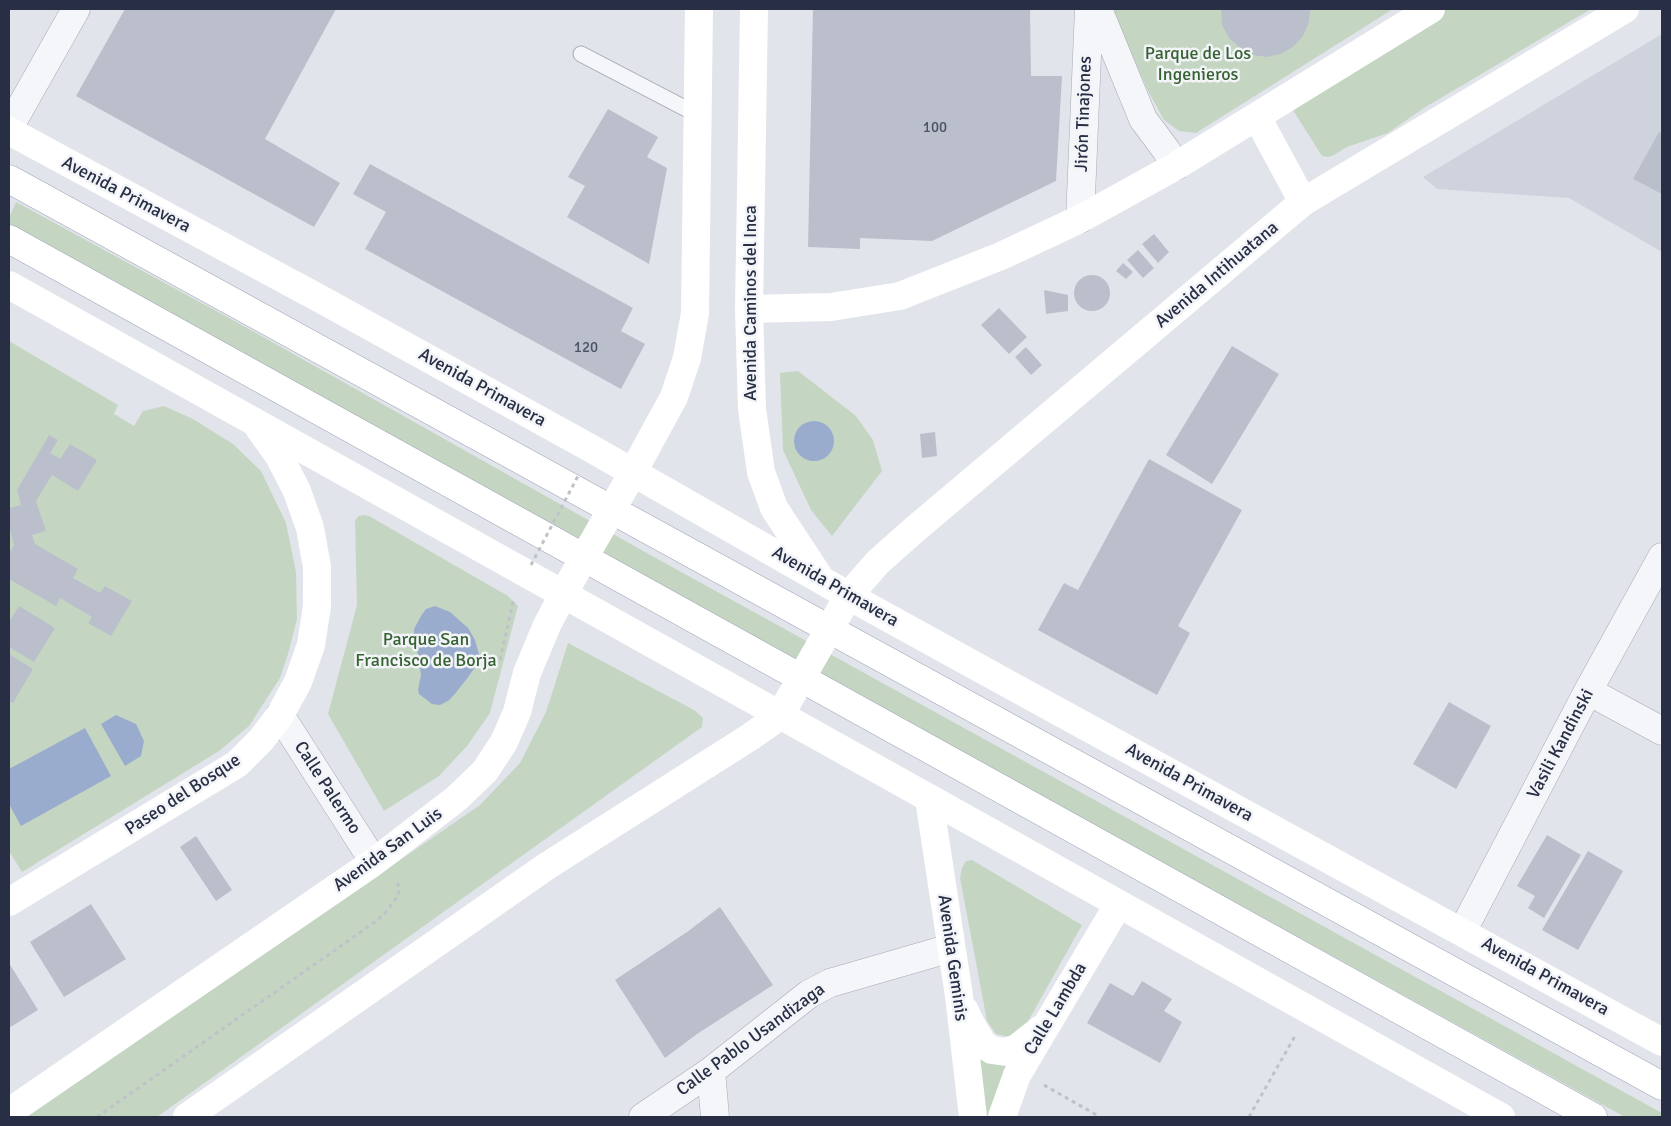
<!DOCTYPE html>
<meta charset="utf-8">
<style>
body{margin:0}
#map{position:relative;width:1671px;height:1126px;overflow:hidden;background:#e2e4eb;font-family:Signika,sans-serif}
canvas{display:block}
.frame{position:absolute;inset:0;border:10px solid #282f45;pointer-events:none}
</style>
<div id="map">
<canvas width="1671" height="1126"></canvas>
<div class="frame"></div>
</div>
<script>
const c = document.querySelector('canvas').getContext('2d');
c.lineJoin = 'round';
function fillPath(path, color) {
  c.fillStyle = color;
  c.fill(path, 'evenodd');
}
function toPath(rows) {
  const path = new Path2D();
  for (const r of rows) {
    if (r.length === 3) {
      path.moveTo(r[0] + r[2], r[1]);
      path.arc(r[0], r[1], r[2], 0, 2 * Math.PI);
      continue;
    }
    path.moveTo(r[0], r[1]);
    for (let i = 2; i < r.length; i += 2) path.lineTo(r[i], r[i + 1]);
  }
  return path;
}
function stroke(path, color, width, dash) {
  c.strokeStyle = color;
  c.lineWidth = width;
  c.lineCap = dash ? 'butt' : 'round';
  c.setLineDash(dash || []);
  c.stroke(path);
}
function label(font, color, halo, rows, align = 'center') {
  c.font = font + ' Signika,sans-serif';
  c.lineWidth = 5;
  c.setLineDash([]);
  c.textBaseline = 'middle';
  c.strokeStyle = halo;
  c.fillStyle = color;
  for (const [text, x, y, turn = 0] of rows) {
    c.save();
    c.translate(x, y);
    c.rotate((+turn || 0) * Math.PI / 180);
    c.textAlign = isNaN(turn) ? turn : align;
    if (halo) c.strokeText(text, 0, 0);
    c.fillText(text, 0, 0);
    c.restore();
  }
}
fillPath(toPath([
 [1662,34,1662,252,1569,198,1437,189,1423,177]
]), '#cfd3de');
fillPath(toPath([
 [1112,9,1393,9,1196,133,1179,131,1164,120,1148,91],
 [1446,9,1591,9,1424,108,1388,133,1347,147,1334,155,1328,157,1322,156,1289,104],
 [16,202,242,325,645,552,1662,1113,1662,1117,1625,1117,9,227,9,218],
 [9,341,118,405,114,414,134,426,143,411,164,406,193,419,233,444,261,471,286,523,296,572,297,619,288,654,280,678,249,726,219,751,22,872,9,851],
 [798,371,856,416,873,440,882,471,832,536,811,510,783,450,780,373],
 [363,515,369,516,508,596,518,606,490,713,467,746,439,776,384,811,328,714,357,605,355,520,359,516],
 [568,643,694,710,703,718,702,727,157,1117,27,1117,480,805,520,763,546,712],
 [972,860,1082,925,1026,1025,1009,1037,996,1034,987,1021,960,878,962,868,966,861],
 [973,1050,1012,1062,993,1117,981,1117]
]), '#c4d6c2');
fillPath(toPath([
 [814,441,20],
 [435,606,450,612,468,628,475,640,479,654,475,667,469,676,454,695,448,701,440,705,432,704,419,694,418,690,421,675,418,654,414,642,414,629,421,616,426,609],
 [116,715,136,724,144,741,141,756,125,766,101,724],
 [85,728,111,776,21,826,9,804,9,769]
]), '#9aacce');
fillPath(toPath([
 [125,9,336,9,265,139,340,183,314,227,76,96],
 [813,9,1030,9,1031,76,1062,76,1056,181,932,241,860,238,860,249,808,247],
 [1221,9,1310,9,1309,22,1303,36,1294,46,1281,54,1267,57,1253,55,1240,48,1229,38,1222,25],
 [608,109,658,137,647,157,667,168,649,264,567,217,585,186,568,177],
 [1659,132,1662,134,1662,194,1633,179],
 [370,164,633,308,621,331,645,344,621,389,365,249,386,212,353,194],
 [1154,234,1169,252,1158,263,1142,244],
 [1138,250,1154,268,1143,278,1127,260],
 [1123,263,1133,272,1126,279,1116,271],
 [1092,293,18],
 [1044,290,1068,295,1068,311,1046,314],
 [999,308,1027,337,1009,354,981,325],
 [1232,346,1279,374,1212,484,1166,455],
 [1026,347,1042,365,1031,375,1015,357],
 [935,432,937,456,922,458,920,434],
 [49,435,58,440,50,453,60,459,70,444,97,460,78,491,52,475,36,501,46,531,32,535,35,544,78,569,73,578,100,593,105,586,132,601,111,636,88,623,92,617,60,598,56,606,9,579,9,554,14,545,9,526,9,508,21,505,17,490],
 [1149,459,1242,510,1178,626,1190,633,1157,695,1038,630,1064,583,1078,590],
 [19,606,55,628,34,662,9,647,9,622],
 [9,654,33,669,13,703,9,701],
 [1449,702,1491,726,1456,789,1413,764],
 [1547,835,1581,855,1544,918,1528,908,1535,896,1517,886],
 [196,836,232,890,216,901,180,847],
 [1588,851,1623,871,1578,950,1542,930],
 [91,904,126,959,64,997,30,942],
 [720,907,773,985,697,1034,665,1058,615,980,687,932],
 [9,963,38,1010,9,1028],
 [1142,981,1172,999,1164,1011,1182,1022,1160,1063,1087,1023,1110,983,1133,996]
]), '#bbbfcc');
const lane = toPath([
 [581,54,698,115]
]);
const street = toPath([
 [1098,9,1143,119,1166,150,1176,166],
 [9,128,76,9],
 [1080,219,1089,9],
 [1588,691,1662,731],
 [280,715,374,862],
 [1462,932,1588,691,1662,557],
 [711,1071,715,1117],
 [643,1117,711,1071,809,994,830,983,951,948]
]);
const primary = toPath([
 [9,179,1662,1086],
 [9,239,1593,1117]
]);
stroke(lane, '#a6aab6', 17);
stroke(street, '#a6aab6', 29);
stroke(primary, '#a0a6b8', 29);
stroke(toPath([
 [500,660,514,598],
 [1044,1085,1100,1117],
 [97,1117,375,922,385,913,398,896,399,888,397,880],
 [1249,1117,1295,1036]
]), '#c0c2ca', 3, [4, 4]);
stroke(lane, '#f5f6f9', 15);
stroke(street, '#f5f6f9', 28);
stroke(toPath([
 [754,9,749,309,752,409,761,472,774,508,818,575],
 [1257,117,1303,202],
 [9,131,326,302,592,449,865,605,1001,680,1662,1042],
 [9,285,1501,1117],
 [749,309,831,307,900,296,1001,256,1080,219,1176,166,1431,9],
 [627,483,674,397,687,358,695,313,699,9],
 [842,607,849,595,878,562,914,530,1303,202,1625,9],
 [929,799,959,996,973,1117],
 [9,902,237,764,261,740,280,715,298,682,311,645,317,606,317,567,310,528,297,491,279,456,259,428],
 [965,1011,971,1024,983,1044,992,1050,1006,1052,1017,1048,1041,1029],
 [9,1112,374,862,457,798,485,771,504,742,517,712,527,673,547,625,570,582],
 [187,1117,547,866,750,737,780,716,787,703],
 [1002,1117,1017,1075,1118,905]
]), '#fff', 28);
stroke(primary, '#fff', 28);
stroke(toPath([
 [531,565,578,476]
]), '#c0c2ca', 3, [4, 4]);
stroke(toPath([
 [570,582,627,483],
 [787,703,842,607]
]), '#fff', 28);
label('15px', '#4d5367', null, [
 ["100",935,128],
 ["120",586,348]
]);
label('18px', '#376234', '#f2f4f8', [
 ["Parque de Los",1198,54],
 ["Ingenieros",1198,75],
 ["Parque San",426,640],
 ["Francisco de Borja",426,661]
]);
label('18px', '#282f45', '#f2f4f8', [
 ["Jirón Tinajones",1084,114,-88],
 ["Avenida Primavera",126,195,28],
 ["Avenida Intihuatana",1217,275,-40],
 ["Avenida Caminos del Inca",751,303,-90],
 ["Avenida Primavera",482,388,29],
 ["Avenida Primavera",835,587,30],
 ["Vasili Kandinski",1561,744,-62],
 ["Avenida Primavera",1189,783,29],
 ["Calle Palermo",327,788,57],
 ["Paseo del Bosque",183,795,-33],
 ["Avenida San Luis",388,850,-36],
 ["Avenida Geminis",952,958,82],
 ["Avenida Primavera",1545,977,29],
 ["Calle Lambda",1056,1009,-59],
 ["Calle Pablo Usandizaga",751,1040,-36]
]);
</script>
